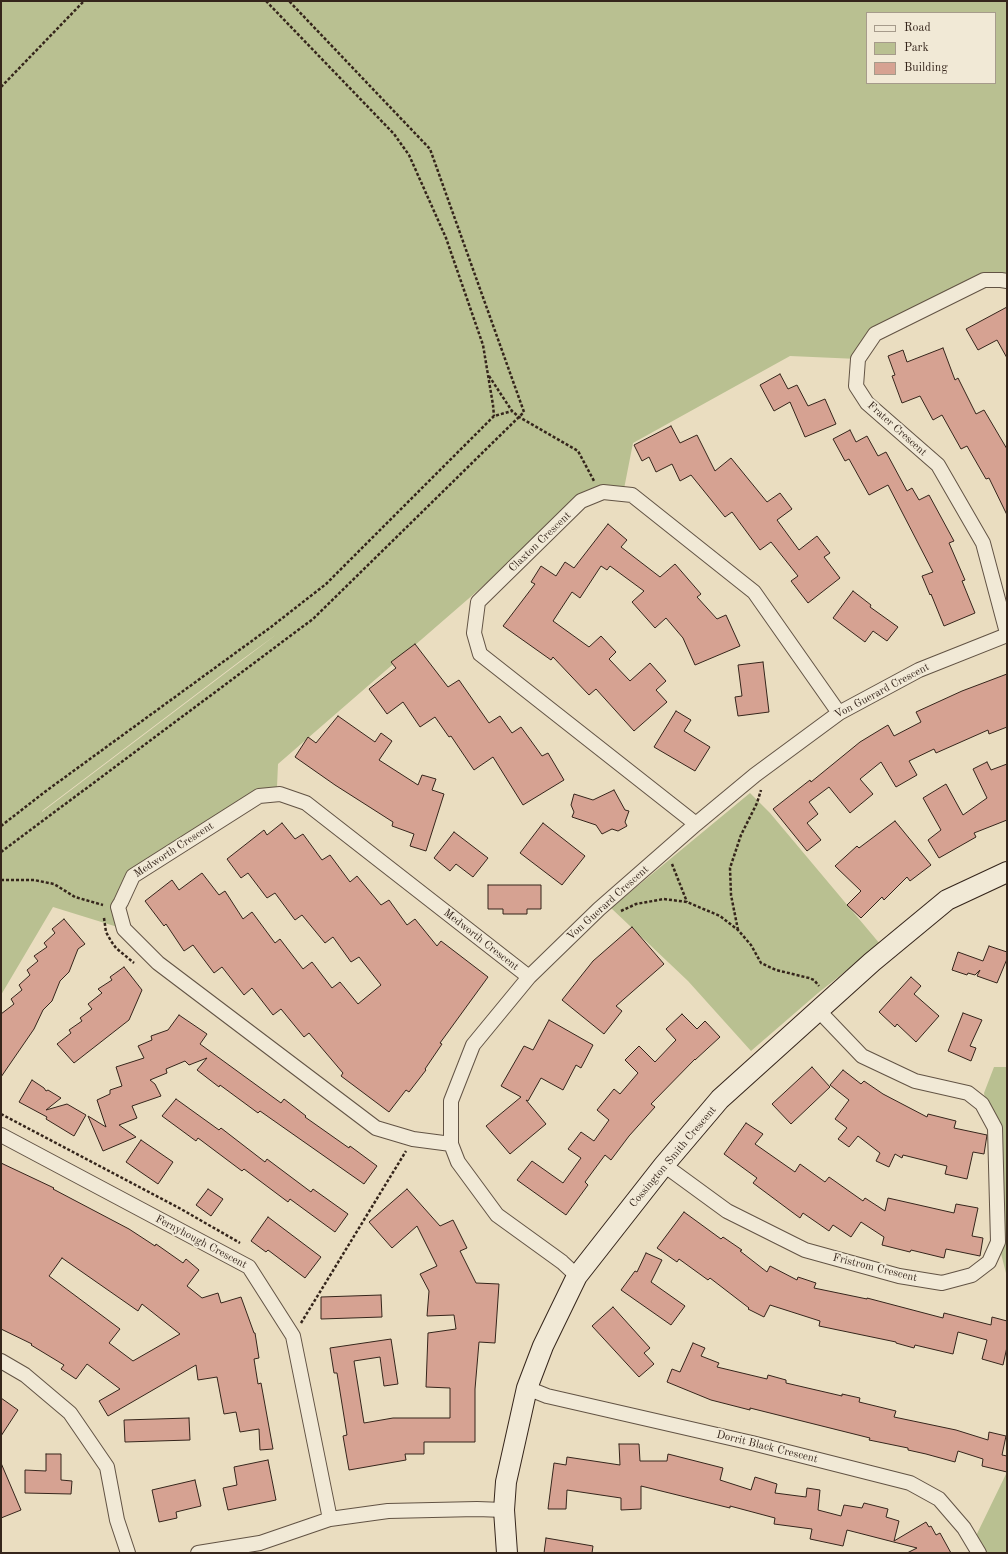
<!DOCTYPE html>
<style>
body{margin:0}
#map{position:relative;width:1008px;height:1554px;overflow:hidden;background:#eaddc0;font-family:"Old Standard TT",serif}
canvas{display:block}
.frame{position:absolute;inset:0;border:2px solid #35251b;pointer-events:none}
.legend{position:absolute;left:866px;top:12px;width:130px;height:72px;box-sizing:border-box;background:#f1e9d6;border:1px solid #a69b8b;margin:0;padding:5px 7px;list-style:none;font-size:12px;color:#35251b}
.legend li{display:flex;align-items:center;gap:8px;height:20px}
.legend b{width:20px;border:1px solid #a69b8b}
</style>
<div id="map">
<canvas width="1008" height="1554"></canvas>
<div class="frame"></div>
<ul class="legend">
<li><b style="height:5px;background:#f1e9d6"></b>Road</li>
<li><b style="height:11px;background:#b9c091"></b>Park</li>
<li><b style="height:11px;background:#d6a292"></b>Building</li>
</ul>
</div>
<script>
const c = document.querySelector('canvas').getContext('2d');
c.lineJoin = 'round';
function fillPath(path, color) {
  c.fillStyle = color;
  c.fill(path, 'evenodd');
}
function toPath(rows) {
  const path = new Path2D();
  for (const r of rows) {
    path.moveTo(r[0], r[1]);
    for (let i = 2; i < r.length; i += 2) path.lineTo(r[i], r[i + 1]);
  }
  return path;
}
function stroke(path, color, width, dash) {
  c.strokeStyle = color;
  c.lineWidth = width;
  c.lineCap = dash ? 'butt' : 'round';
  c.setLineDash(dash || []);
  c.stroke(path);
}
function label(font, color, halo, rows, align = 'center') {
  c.font = font + ' "Old Standard TT",serif';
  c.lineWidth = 4;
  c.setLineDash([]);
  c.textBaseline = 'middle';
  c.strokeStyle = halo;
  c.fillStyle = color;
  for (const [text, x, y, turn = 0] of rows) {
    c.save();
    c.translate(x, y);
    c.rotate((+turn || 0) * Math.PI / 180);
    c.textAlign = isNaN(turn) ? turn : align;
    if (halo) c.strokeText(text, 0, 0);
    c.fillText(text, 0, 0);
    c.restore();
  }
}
fillPath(toPath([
 [1,1,1007,1,1007,278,984,280,875,334,858,359,790,356,633,443,623,494,581,501,278,764,277,787,133,876,121,902,124,929,53,907,1,995],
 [867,13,995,13,995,83,867,83],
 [277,634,42,812,42,811,240,661],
 [750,793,770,813,880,944,818,993,751,1051,688,981,611,908],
 [994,1067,1007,1067,1007,1277,998,1242,997,1168,984,1093],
 [1007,1472,1007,1553,975,1553,973,1542]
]), '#b9c091');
const building = toPath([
 [1007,307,1007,358,997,340,978,350,966,329,1007,307],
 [943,348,955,380,958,378,976,414,984,410,1007,449,1007,515,989,478,986,479,967,446,961,449,942,415,933,420,920,396,902,403,892,376,895,375,888,356,903,350,907,362,943,348],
 [780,374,788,389,797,385,808,406,825,399,836,424,805,437,790,402,774,411,760,385,780,374],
 [671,426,680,443,697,435,715,471,731,458,767,502,780,493,792,509,777,520,799,550,817,536,830,553,824,557,840,578,808,603,791,581,798,576,771,542,760,550,732,512,725,517,691,475,680,481,672,464,656,472,649,457,642,461,634,445,671,426],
 [850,430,856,442,867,436,878,456,886,452,907,491,912,488,919,500,929,495,954,541,949,543,965,580,962,581,975,613,944,626,931,594,930,595,922,576,933,572,888,485,869,495,849,459,845,461,833,439,850,430],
 [608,524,627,540,621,547,660,577,675,564,701,594,697,597,717,619,726,615,740,646,695,665,683,638,666,618,655,628,632,602,644,591,610,566,607,570,601,566,580,598,572,592,553,621,589,647,601,636,616,652,609,659,630,681,650,663,666,681,656,690,667,702,634,731,596,689,589,695,553,657,551,660,503,626,535,584,531,582,541,566,556,576,565,562,574,568,608,524],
 [853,591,871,605,870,607,898,627,887,641,873,631,865,642,833,618,853,591],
 [415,644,448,687,459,680,489,723,500,716,512,733,521,727,542,756,548,753,564,780,523,805,493,757,474,770,451,736,449,737,435,717,420,727,403,702,387,714,369,689,396,668,391,662,415,644],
 [763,662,769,712,738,716,735,697,742,696,738,665,763,662],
 [1007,674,1007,727,989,734,988,730,936,753,934,749,909,761,917,775,896,787,881,762,860,779,873,794,850,813,829,787,809,802,818,814,807,823,821,840,807,851,773,809,810,780,811,782,860,742,888,725,894,736,921,722,916,712,962,691,1007,674],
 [676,711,691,720,684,731,710,747,695,771,654,747,676,711],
 [338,716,375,742,381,733,392,741,379,760,418,785,422,775,436,779,432,790,444,794,426,851,410,846,414,834,392,826,393,822,335,785,295,757,308,737,316,743,338,716],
 [987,762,991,770,1007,764,1007,820,974,833,976,837,939,858,928,840,941,830,923,798,946,784,963,815,987,798,973,769,987,762],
 [614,790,625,810,629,811,625,822,627,826,618,831,612,829,602,834,596,825,572,817,574,812,571,805,574,794,593,800,614,790],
 [895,821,931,865,910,881,907,877,884,900,882,897,861,918,847,905,861,891,835,866,857,846,859,848,895,821],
 [282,823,295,839,303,834,322,860,330,855,350,882,357,876,381,905,389,900,407,925,415,919,437,946,441,941,488,977,440,1043,442,1044,425,1069,426,1070,409,1092,406,1090,389,1112,341,1076,343,1073,309,1033,304,1037,281,1009,273,1015,252,988,244,995,222,967,214,973,193,945,184,951,166,924,164,926,145,901,172,880,179,890,202,873,219,895,225,891,243,919,252,912,275,943,280,939,303,969,312,962,332,988,340,982,358,1004,381,985,359,957,351,962,333,937,325,943,302,915,295,920,275,893,267,898,248,873,241,878,227,859,264,830,267,835,282,823],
 [543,823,585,856,562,885,520,853,543,823],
 [454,832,488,858,473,877,456,864,450,871,434,858,454,832],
 [488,885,541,885,541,909,527,909,527,914,503,914,503,909,488,909,488,885],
 [64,919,85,944,78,949,69,972,60,981,52,1001,43,1010,34,1029,1,1077,1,1014,14,1004,11,999,22,990,19,985,30,975,27,970,38,961,34,956,47,947,44,943,55,933,52,929,64,919],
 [632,927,664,964,616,1006,622,1011,604,1034,562,1000,593,961,632,927],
 [989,946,1007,952,1007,959,997,983,977,976,980,970,975,975,968,973,967,975,952,970,958,952,983,961,989,946],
 [124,967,142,990,129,1020,74,1063,57,1044,71,1033,69,1030,82,1021,80,1018,92,1009,88,1004,102,993,98,989,112,980,110,977,124,967],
 [911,977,921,986,914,994,939,1016,916,1042,897,1024,895,1027,879,1012,911,977],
 [963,1013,982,1020,970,1046,976,1048,971,1061,948,1051,963,1013],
 [682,1014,697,1029,705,1021,720,1037,695,1060,695,1059,651,1104,655,1107,629,1136,611,1160,605,1155,585,1182,588,1185,566,1215,517,1180,532,1161,563,1183,581,1158,568,1149,581,1132,594,1141,609,1120,597,1110,614,1089,620,1094,638,1073,625,1060,639,1046,655,1062,676,1040,666,1029,682,1014],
 [179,1015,207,1034,200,1044,281,1103,284,1099,306,1116,305,1117,349,1148,350,1146,377,1166,364,1184,260,1111,258,1113,220,1085,219,1087,197,1070,207,1058,189,1065,185,1061,166,1069,167,1073,150,1080,155,1084,161,1096,132,1106,137,1118,119,1125,136,1137,103,1151,88,1116,106,1127,97,1100,110,1094,110,1090,122,1086,116,1067,144,1058,138,1046,152,1040,151,1036,168,1030,179,1015],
 [549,1020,593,1045,581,1068,576,1065,563,1090,541,1078,528,1101,526,1100,546,1124,510,1154,486,1126,521,1097,501,1086,524,1046,533,1050,549,1020],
 [812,1067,830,1087,791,1124,772,1104,812,1067],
 [843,1070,861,1084,864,1081,883,1094,927,1117,928,1114,956,1121,954,1128,987,1135,984,1154,973,1152,967,1179,945,1174,947,1166,903,1155,902,1158,895,1154,889,1167,876,1161,880,1153,858,1136,849,1147,838,1139,847,1128,835,1119,849,1100,830,1085,843,1070],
 [32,1080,44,1088,46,1091,48,1090,61,1098,46,1110,67,1104,86,1115,74,1136,46,1119,47,1117,19,1102,32,1080],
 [176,1099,219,1130,221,1128,265,1162,267,1159,311,1192,313,1189,348,1214,335,1232,290,1199,288,1202,244,1169,242,1171,198,1138,196,1141,162,1116,176,1099],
 [746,1123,763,1134,755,1144,795,1172,800,1164,825,1182,829,1177,863,1201,865,1198,885,1211,888,1198,954,1213,956,1204,978,1208,972,1236,983,1238,980,1256,946,1249,944,1258,911,1250,910,1252,882,1245,884,1237,861,1222,851,1237,833,1225,829,1231,803,1213,800,1218,753,1183,757,1178,724,1154,746,1123],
 [141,1140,173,1162,158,1184,126,1162,141,1140],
 [1,1163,54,1188,53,1189,129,1229,155,1246,156,1244,183,1263,186,1259,199,1270,187,1286,202,1298,218,1293,221,1303,241,1297,254,1333,255,1333,259,1358,254,1359,258,1384,261,1383,273,1449,260,1450,259,1429,240,1432,236,1412,224,1414,217,1377,198,1380,196,1365,108,1416,99,1401,120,1389,87,1364,76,1379,61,1369,64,1365,31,1345,32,1344,1,1329,1,1163],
 [62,1258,138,1311,142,1304,180,1334,133,1361,109,1343,120,1329,49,1276,62,1258],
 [208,1189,223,1199,211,1216,196,1205,208,1189],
 [407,1189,440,1226,453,1220,467,1248,460,1251,476,1283,499,1284,495,1343,479,1342,475,1389,475,1442,424,1442,424,1454,405,1454,406,1460,349,1470,343,1436,347,1435,337,1373,334,1373,330,1348,391,1339,398,1384,384,1386,380,1357,354,1361,364,1423,393,1418,450,1418,450,1388,426,1387,428,1333,456,1329,454,1315,427,1316,429,1291,420,1274,437,1266,417,1226,392,1248,369,1222,407,1189],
 [684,1212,721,1239,723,1237,742,1250,740,1251,767,1272,770,1266,797,1280,798,1277,816,1283,814,1288,867,1299,867,1298,943,1318,944,1313,991,1325,992,1317,1007,1321,1007,1347,1003,1365,982,1359,987,1340,958,1332,953,1354,915,1345,914,1348,896,1343,896,1342,819,1326,820,1321,770,1305,764,1317,748,1309,749,1308,710,1278,708,1280,679,1259,677,1262,657,1248,684,1212],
 [268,1217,321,1257,305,1278,268,1250,266,1252,251,1241,268,1217],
 [646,1253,662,1260,651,1282,685,1306,671,1325,621,1290,635,1271,637,1272,646,1253],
 [381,1295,382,1317,321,1319,321,1297,381,1295],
 [613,1307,650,1348,644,1353,654,1364,639,1377,592,1326,613,1307],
 [693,1343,705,1348,701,1356,719,1363,717,1367,767,1379,768,1375,786,1380,786,1383,842,1396,842,1394,860,1398,859,1402,896,1411,894,1417,956,1430,988,1440,989,1432,1006,1436,1002,1455,1007,1456,1007,1472,982,1466,983,1459,958,1451,955,1462,926,1454,908,1450,908,1448,869,1440,870,1438,750,1408,750,1410,711,1400,667,1382,672,1369,680,1372,693,1343],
 [1,1398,18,1410,1,1436,1,1398],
 [189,1418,190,1440,125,1442,124,1420,189,1418],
 [619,1444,639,1444,640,1461,667,1461,668,1454,723,1468,720,1480,751,1490,755,1477,777,1484,775,1493,806,1497,807,1488,820,1490,818,1510,841,1516,844,1505,862,1508,864,1503,888,1509,886,1517,899,1521,894,1541,926,1522,929,1527,931,1526,936,1535,940,1533,951,1553,907,1553,917,1548,847,1530,843,1546,810,1539,812,1529,774,1524,775,1518,730,1506,730,1508,641,1486,641,1509,621,1510,621,1498,567,1490,566,1509,548,1509,554,1463,566,1465,567,1457,620,1465,619,1444],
 [46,1454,61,1454,61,1480,72,1481,71,1494,25,1493,25,1470,46,1471,46,1454],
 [268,1460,276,1500,228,1510,223,1488,237,1485,234,1467,268,1460],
 [1,1463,21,1510,1,1518,1,1463],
 [195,1480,201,1506,176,1512,177,1518,159,1522,152,1490,195,1480],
 [546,1538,593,1546,592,1553,544,1553,546,1538]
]);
fillPath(building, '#d6a292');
stroke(building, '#35251b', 1);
const street = toPath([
 [1007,281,1001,280,984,280,875,334,858,359,856,386,867,403,938,465,983,543,1007,633],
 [696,824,480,654,474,633,478,602,581,501,603,492,632,495,754,592,839,713],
 [1,1135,249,1267,293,1336,330,1519],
 [451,1144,413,1139,376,1128,158,963,124,929,118,907,121,902,133,876,259,796,280,794,306,803,529,977],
 [664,1165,727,1211,805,1250,899,1276,942,1283,972,1275,989,1262,998,1242,995,1128,982,1104,968,1093,915,1081,862,1056,819,1011],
 [577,1276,562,1262,497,1215,458,1162,451,1144,451,1101,473,1045,529,977,599,909,696,824,755,775,839,713,919,670,1007,635],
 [1,1361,25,1375,70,1413,107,1467,117,1520,128,1553],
 [527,1388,547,1396,752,1443,910,1483,939,1499,964,1528,979,1553],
 [198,1553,260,1543,330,1519,388,1511,477,1509,504,1510]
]);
const secondary = toPath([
 [507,1553,504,1510,506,1482,527,1388,543,1346,577,1276,664,1165,720,1099,872,962,947,900,1007,872]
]);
stroke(street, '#625344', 16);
stroke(secondary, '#35251b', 22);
stroke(toPath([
 [266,1,394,134,409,155,446,238,483,345,493,405,494,416],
 [1,87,84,1],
 [489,376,512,411,519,417,578,451,594,481],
 [1,826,46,791,271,627,326,584,494,416,512,411],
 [1,852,313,619,524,412,430,149,289,1],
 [672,864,687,902],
 [1,880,34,880,54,884,75,897,103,905],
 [621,911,636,904,664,899,687,902,720,916,738,930,751,945,761,963,776,970,809,978,814,980,819,986],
 [104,918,106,932,111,941,116,948,134,963],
 [738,930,731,895,730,868,741,835,757,803,761,790],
 [1,1114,181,1209,240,1243],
 [301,1323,406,1151]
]), '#35251b', 2.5, [3, 2]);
stroke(street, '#f1e9d6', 14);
stroke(secondary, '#f1e9d6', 20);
label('11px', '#35251b', '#f1e9d6', [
 ["Frater Crescent",897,429,42],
 ["Claxton Crescent",540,542,-44],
 ["Von Guerard Crescent",882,691,-28],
 ["Medworth Crescent",174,850,-33],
 ["Von Guerard Crescent",608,903,-42],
 ["Medworth Crescent",481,940,38],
 ["Cossington Smith Crescent",673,1157,-50],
 ["Fernyhough Crescent",201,1242,28],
 ["Fristrom Crescent",875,1268,14],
 ["Dorrit Black Crescent",767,1447,14]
]);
</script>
